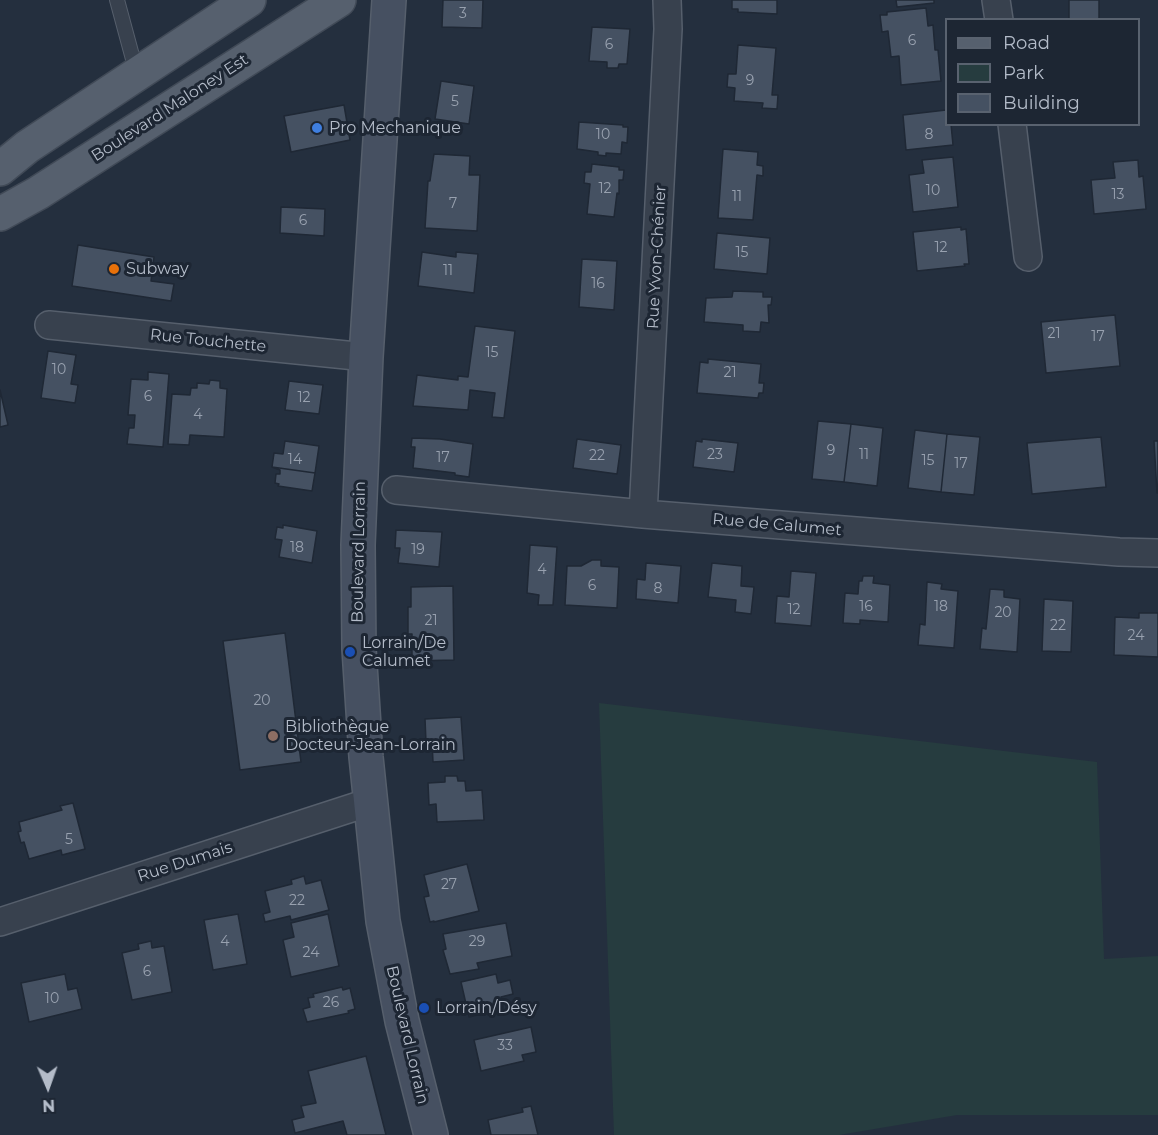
<!DOCTYPE html>
<meta charset="utf-8">
<style>
body{margin:0}
#map{position:relative;width:1158px;height:1135px;overflow:hidden;background:#242f3e;font-family:Montserrat,sans-serif}
canvas{display:block}
.legend{position:absolute;left:945px;top:18px;width:195px;height:108px;box-sizing:border-box;background:#1d2633;border:2px solid #59626f;margin:0;padding:8px 10px;list-style:none;font-size:18px;color:#b4bcc9}
.legend li{display:flex;align-items:center;gap:12px;height:30px}
.legend b{width:30px;border:2px solid #59626f}
.north{position:absolute;left:18px;top:1057px;width:60px;height:60px;-webkit-text-stroke:4px #1d2633;paint-order:stroke;rotate:178deg;font-size:16px;font-weight:700;line-height:24px;text-align:center;color:#b4bcc9}
.north::after{content:'';display:block;margin:auto;width:21px;height:27px;background:#b4bcc9;clip-path:polygon(50% 0,100% 100%,50% 72%,0 100%)}
</style>
<div id="map">
<canvas width="1158" height="1135"></canvas>
<ul class="legend">
<li><b style="height:8px;background:#56606e"></b>Road</li>
<li><b style="height:16px;background:#263c3f"></b>Park</li>
<li><b style="height:16px;background:#455162"></b>Building</li>
</ul>
<div class="north">N</div>
</div>
<script>
const c = document.querySelector('canvas').getContext('2d');
c.lineJoin = 'round';
function fillPath(path, color) {
  c.fillStyle = color;
  c.fill(path, 'evenodd');
}
function toPath(rows) {
  const path = new Path2D();
  for (const r of rows) {
    path.moveTo(r[0], r[1]);
    for (let i = 2; i < r.length; i += 2) path.lineTo(r[i], r[i + 1]);
  }
  return path;
}
function stroke(path, color, width, dash) {
  c.strokeStyle = color;
  c.lineWidth = width;
  c.lineCap = dash ? 'butt' : 'round';
  c.setLineDash(dash || []);
  c.stroke(path);
}
function label(font, color, halo, rows, align = 'center') {
  c.font = font + ' Montserrat,sans-serif';
  c.lineWidth = 6;
  c.setLineDash([]);
  c.textBaseline = 'middle';
  c.strokeStyle = halo;
  c.fillStyle = color;
  for (const [text, x, y, turn = 0] of rows) {
    c.save();
    c.translate(x, y);
    c.rotate((+turn || 0) * Math.PI / 180);
    c.textAlign = isNaN(turn) ? turn : align;
    if (halo) c.strokeText(text, 0, 0);
    c.fillText(text, 0, 0);
    c.restore();
  }
}
fillPath(toPath([
 [599,703,1097,762,1104,959,1158,956,1158,1115,957,1115,839,1135,614,1135]
]), '#263c3f');
const building = toPath([
 [443,0,483,0,482,28,442,27,443,0],
 [732,0,777,0,777,14,738,12,738,9,732,9,732,0],
 [896,0,934,0,934,3,897,7,896,0],
 [1069,0,1099,0,1099,20,1069,20,1069,0],
 [926,8,928,26,933,25,935,50,938,50,941,81,901,85,899,56,891,57,888,31,882,32,880,15,887,15,887,12,926,8],
 [592,27,630,29,627,64,619,64,618,68,607,68,607,62,589,61,592,27],
 [738,45,776,48,772,95,778,95,777,109,762,108,763,103,734,101,735,88,727,87,728,74,736,74,738,45],
 [441,81,474,86,469,124,435,119,441,81],
 [344,105,350,140,291,152,284,116,344,105],
 [946,110,946,124,951,124,953,145,906,150,903,115,946,110],
 [579,122,623,125,623,127,628,127,627,143,622,142,621,154,606,153,606,156,598,155,598,152,577,149,579,122],
 [723,149,758,152,757,165,763,166,763,176,757,175,753,220,718,218,723,149],
 [434,154,470,156,469,175,480,175,477,231,425,228,428,181,430,181,434,154],
 [953,157,958,207,913,212,909,175,924,173,922,160,953,157],
 [1138,160,1139,177,1143,176,1146,209,1094,214,1091,180,1115,178,1113,162,1138,160],
 [592,164,619,167,619,170,624,170,623,180,619,180,619,194,617,193,614,217,587,214,590,184,584,183,585,172,591,172,592,164],
 [281,207,325,209,324,236,280,233,281,207],
 [961,227,961,230,966,229,969,264,964,264,965,266,917,271,913,232,961,227],
 [717,233,770,238,767,274,714,269,717,233],
 [78,245,154,257,151,281,174,284,171,301,72,286,78,245],
 [422,252,456,257,456,252,478,254,474,293,418,286,422,252],
 [582,259,617,261,614,310,579,307,582,259],
 [733,291,763,292,763,297,772,297,771,305,768,305,769,323,761,322,760,332,743,331,743,325,704,322,706,298,732,297,733,291],
 [1115,315,1120,366,1046,373,1041,322,1115,315],
 [475,326,515,331,504,418,492,417,495,393,470,390,468,410,413,406,417,375,458,380,458,376,468,377,475,326],
 [48,351,76,355,71,384,78,385,75,403,41,398,48,351],
 [708,359,761,364,759,383,764,383,763,393,759,393,758,398,697,393,700,362,708,363,708,359],
 [148,372,169,374,163,447,127,444,129,428,134,428,135,415,128,415,131,379,148,380,148,372],
 [210,380,220,381,220,388,227,389,224,437,190,435,189,445,168,444,172,394,190,395,191,388,197,388,197,383,209,384,210,380],
 [289,381,323,385,319,414,285,410,289,381],
 [0,390,8,425,0,427,0,390],
 [818,421,851,424,844,482,812,479,818,421],
 [851,424,883,428,877,486,844,482,851,424],
 [915,430,947,434,941,492,908,488,915,430],
 [947,434,980,437,974,495,941,492,947,434],
 [1101,437,1106,487,1032,494,1027,443,1101,437],
 [412,438,440,439,473,444,469,477,455,475,455,473,413,468,415,447,411,447,412,438],
 [577,439,621,445,617,474,573,468,577,439],
 [702,439,738,443,734,472,693,467,696,441,702,442,702,439],
 [285,441,319,446,315,473,272,467,274,453,283,454,285,441],
 [1154,441,1158,441,1158,493,1157,493,1154,441],
 [272,467,315,473,312,491,278,486,279,484,275,483,276,474,280,474,280,470,272,467],
 [283,525,317,531,312,563,279,557,282,540,275,539,277,527,283,528,283,525],
 [396,530,442,532,439,567,398,563,400,548,395,548,396,530],
 [530,545,557,547,553,605,538,605,539,595,527,593,530,545],
 [592,560,601,560,601,566,619,567,617,608,565,605,567,566,581,566,592,560],
 [646,563,681,566,678,603,636,599,637,579,645,580,646,563],
 [712,563,742,566,741,586,754,587,751,614,735,612,736,600,708,597,712,563],
 [791,571,816,573,811,626,775,623,777,596,789,597,791,571],
 [863,576,874,576,873,583,890,585,888,622,860,620,860,624,843,623,845,593,858,594,859,581,862,581,863,576],
 [927,582,942,584,941,589,958,591,954,648,918,645,920,624,925,625,927,582],
 [453,586,454,660,412,661,412,634,408,634,408,607,411,607,411,587,453,586],
 [990,589,1004,590,1004,597,1020,599,1017,652,980,649,982,628,986,629,990,589],
 [1044,599,1073,601,1071,652,1042,651,1044,599],
 [1139,613,1158,613,1158,657,1114,655,1115,617,1139,618,1139,613],
 [285,633,301,762,240,770,223,641,285,633],
 [461,717,464,760,433,762,432,741,426,742,425,719,461,717],
 [445,776,457,776,458,781,465,781,466,791,482,790,484,820,437,822,436,804,429,805,428,783,445,782,445,776],
 [73,803,85,849,62,855,61,850,29,859,24,842,21,843,18,832,21,831,19,822,62,810,60,806,73,803],
 [467,864,479,911,434,922,434,921,430,922,424,897,429,896,424,875,467,864],
 [304,876,306,884,321,880,329,910,291,920,290,916,265,922,263,914,270,912,265,891,292,884,291,880,304,876],
 [238,914,247,964,213,970,204,920,238,914],
 [328,914,339,966,291,977,283,940,294,937,291,923,328,914],
 [506,923,512,956,477,963,479,969,450,974,443,950,446,949,443,934,506,923],
 [151,941,152,948,164,946,172,992,132,1000,122,953,139,949,138,944,151,941],
 [65,974,68,990,77,988,82,1009,29,1022,21,983,65,974],
 [496,974,498,983,510,980,513,994,501,997,503,1009,469,1017,461,982,496,974],
 [342,987,343,990,350,988,355,1009,348,1011,349,1013,307,1022,303,1009,310,1007,308,998,314,997,313,994,342,987],
 [531,1027,536,1052,522,1055,524,1061,481,1071,474,1040,531,1027],
 [366,1056,386,1135,347,1135,343,1121,295,1133,292,1120,304,1117,301,1106,316,1103,308,1071,366,1056],
 [531,1106,538,1135,491,1135,488,1120,523,1112,522,1108,531,1106]
]);
fillPath(building, '#455162');
stroke(building, '#1f2835', 1.5);
const service = toPath([
 [117,0,137,74]
]);
const minor = toPath([
 [996,0,999,20],
 [1012,124,1028,257],
 [49,325,366,357],
 [396,490,643,514,1119,552,1158,553],
 [643,514,668,29,667,0],
 [0,922,370,802]
]);
const secondary = toPath([
 [389,0,366,357,358,545,359,649,366,757,383,921,402,1021,431,1135]
]);
const primary = toPath([
 [0,169,27,147,249,0],
 [0,214,38,193,339,0]
]);
stroke(service, '#565f6c', 16);
stroke(minor, '#565f6c', 30);
stroke(secondary, '#565f6c', 36);
stroke(primary, '#414a57', 36);
stroke(service, '#38414e', 14);
stroke(minor, '#38414e', 27);
stroke(secondary, '#465061', 33);
stroke(primary, '#56606e', 33);
for (const [x, y, r, color] of [
 [317,128,6,"#3f7fe0"],
 [114,269,6,"#e8710a"],
 [350,652,6,"#1a4fb4"],
 [273,736,6,"#8d6e63"],
 [424,1008,6,"#1a4fb4"]
]) {
  const dot = new Path2D();
  dot.arc(x, y, r, 0, 2 * Math.PI);
  c.fillStyle = color;
  c.fill(dot);
  stroke(dot, '#1d2633', 2);
}
label('14px', '#98a1af', null, [
 ["3",463,14],
 ["6",912,41],
 ["6",609,45],
 ["9",750,81],
 ["5",455,102],
 ["10",603,135],
 ["8",929,135],
 ["12",605,189],
 ["10",933,191],
 ["13",1118,195],
 ["11",737,197],
 ["7",453,204],
 ["6",303,221],
 ["12",941,248],
 ["15",742,253],
 ["11",448,271],
 ["16",598,284],
 ["21",1054,334],
 ["17",1098,337],
 ["15",492,353],
 ["10",59,370],
 ["21",730,373],
 ["6",148,397],
 ["12",304,398],
 ["4",198,415],
 ["9",831,451],
 ["23",715,455],
 ["11",864,455],
 ["22",597,456],
 ["17",443,458],
 ["14",295,460],
 ["15",928,461],
 ["17",961,464],
 ["18",297,548],
 ["19",418,550],
 ["4",542,570],
 ["6",592,586],
 ["8",658,589],
 ["16",866,607],
 ["18",941,607],
 ["12",794,610],
 ["20",1003,613],
 ["21",431,621],
 ["22",1058,626],
 ["24",1136,636],
 ["20",262,701],
 ["5",69,840],
 ["27",449,885],
 ["22",297,901],
 ["4",225,942],
 ["29",477,942],
 ["24",311,953],
 ["6",147,972],
 ["10",52,999],
 ["26",331,1003],
 ["33",505,1046]
]);
label('16px', '#b4bcc9', '#1d2633', [
 ["Boulevard Maloney Est",170,108,-33],
 ["Rue Yvon-Chénier",657,257,-87],
 ["Rue Touchette",208,341,6],
 ["Rue de Calumet",777,525,5],
 ["Boulevard Lorrain",359,552,-89],
 ["Rue Dumais",185,862,-18],
 ["Boulevard Lorrain",407,1035,77]
]);
label('16px', '#b4bcc9', '#1d2633', [
 ["Pro Mechanique",329,128],
 ["Subway",126,269],
 ["Lorrain/De",362,643],
 ["Calumet",362,661],
 ["Bibliothèque",285,727],
 ["Docteur-Jean-Lorrain",285,745],
 ["Lorrain/Désy",436,1008]
], 'left');
</script>
